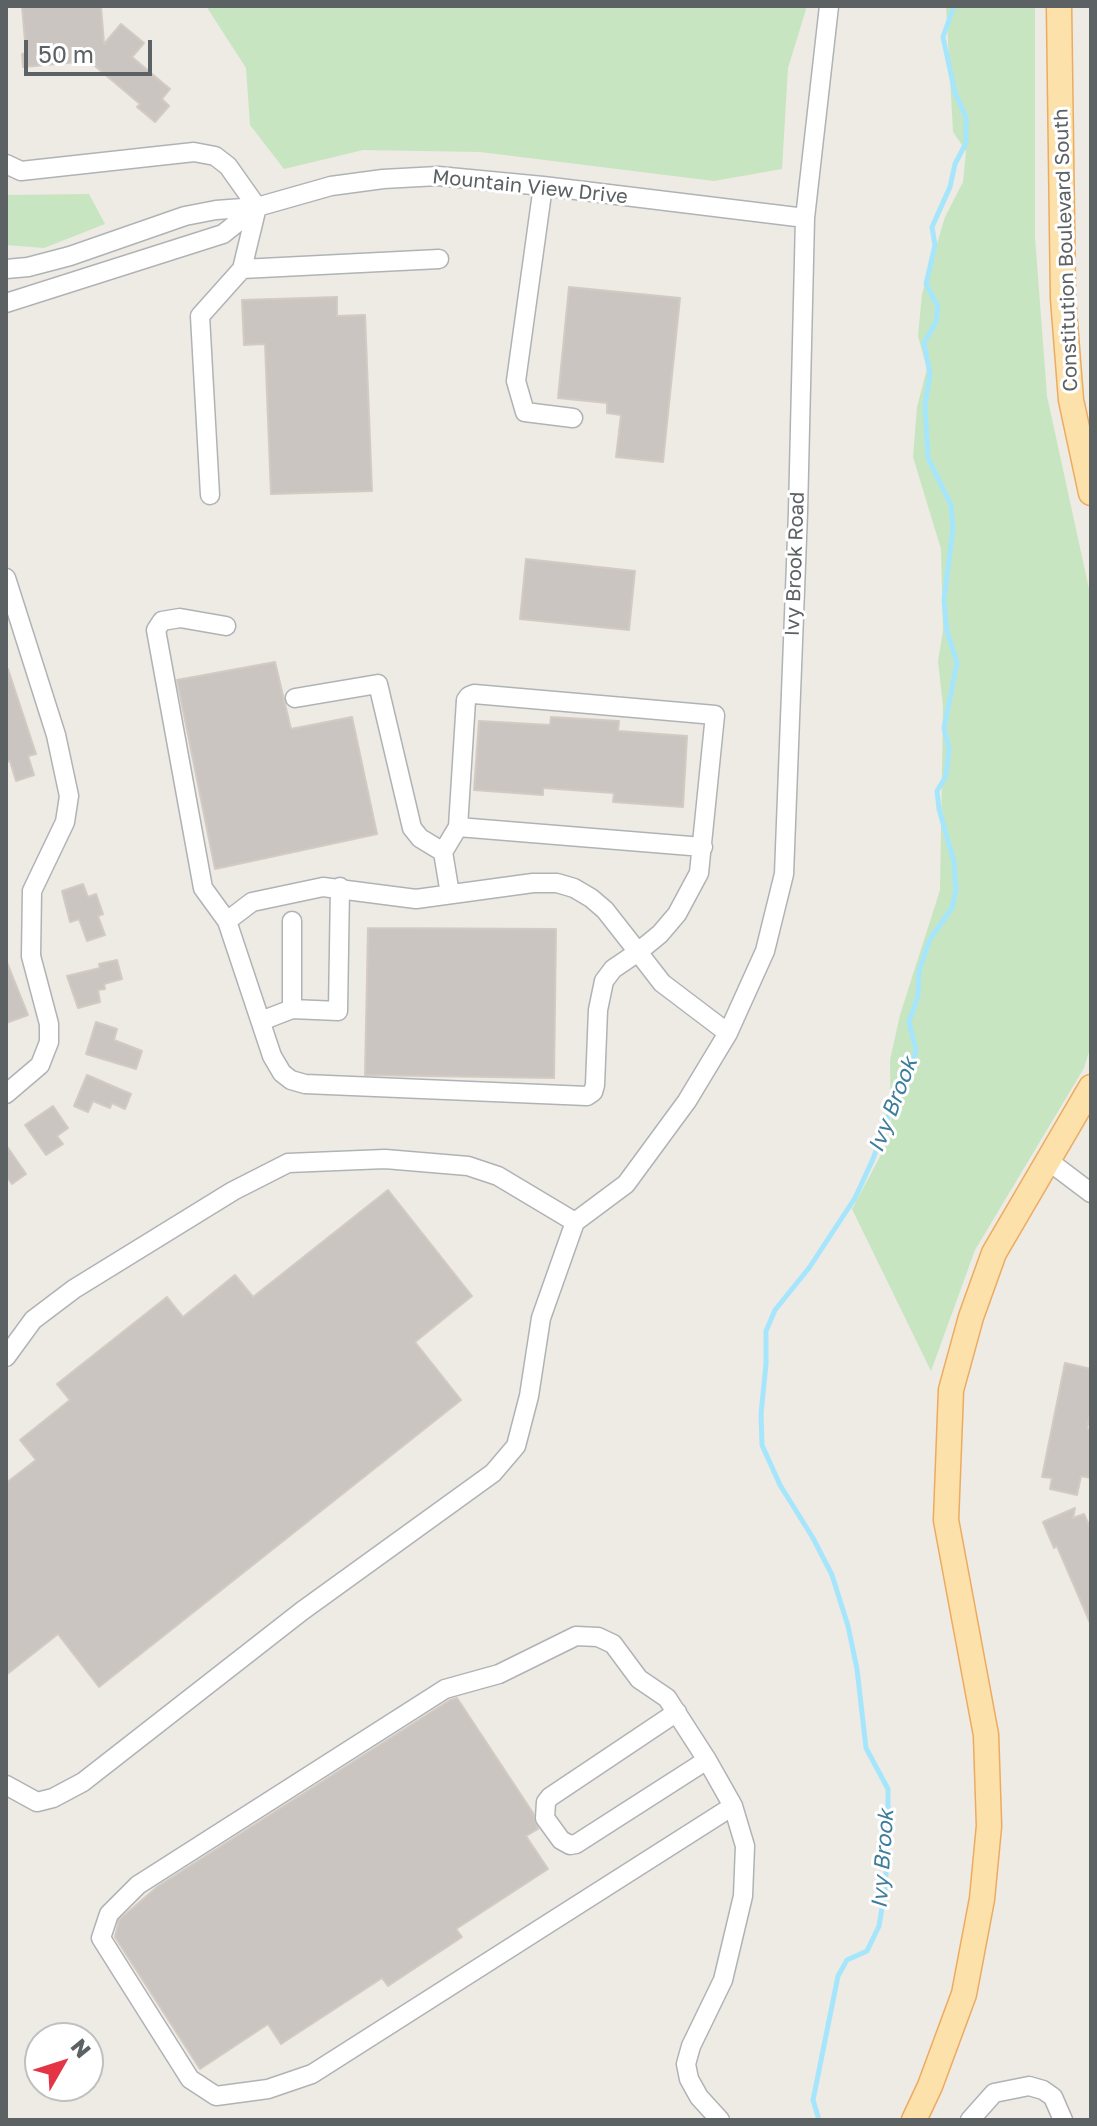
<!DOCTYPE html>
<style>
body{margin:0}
#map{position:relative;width:1097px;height:2126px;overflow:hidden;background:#eeeae4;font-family:"Golos Text",sans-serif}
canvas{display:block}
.frame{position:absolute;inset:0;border:8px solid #5c6164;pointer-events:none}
.north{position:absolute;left:24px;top:2022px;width:80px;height:80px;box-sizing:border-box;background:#fff;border:2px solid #bec0c1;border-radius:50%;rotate:51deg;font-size:22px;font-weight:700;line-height:32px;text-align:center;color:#5c6164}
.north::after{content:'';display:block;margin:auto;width:28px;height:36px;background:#e43547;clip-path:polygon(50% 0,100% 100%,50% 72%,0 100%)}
.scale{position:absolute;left:24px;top:40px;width:128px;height:36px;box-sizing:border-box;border:4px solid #5c6164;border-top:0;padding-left:10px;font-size:24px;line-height:28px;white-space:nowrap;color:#5c6164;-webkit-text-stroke:6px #fff;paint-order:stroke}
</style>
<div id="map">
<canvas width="1097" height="2126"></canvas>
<div class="frame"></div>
<div class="north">N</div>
<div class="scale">50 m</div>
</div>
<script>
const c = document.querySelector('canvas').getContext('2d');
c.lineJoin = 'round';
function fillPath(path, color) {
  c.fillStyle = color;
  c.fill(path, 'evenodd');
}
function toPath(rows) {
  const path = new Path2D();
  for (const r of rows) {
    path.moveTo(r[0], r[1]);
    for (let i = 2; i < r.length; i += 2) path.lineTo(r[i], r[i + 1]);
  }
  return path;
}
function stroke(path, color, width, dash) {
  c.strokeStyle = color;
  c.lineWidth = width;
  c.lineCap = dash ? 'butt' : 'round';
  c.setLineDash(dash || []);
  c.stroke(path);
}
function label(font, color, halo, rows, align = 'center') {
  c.font = font + ' "Golos Text",sans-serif';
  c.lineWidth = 6;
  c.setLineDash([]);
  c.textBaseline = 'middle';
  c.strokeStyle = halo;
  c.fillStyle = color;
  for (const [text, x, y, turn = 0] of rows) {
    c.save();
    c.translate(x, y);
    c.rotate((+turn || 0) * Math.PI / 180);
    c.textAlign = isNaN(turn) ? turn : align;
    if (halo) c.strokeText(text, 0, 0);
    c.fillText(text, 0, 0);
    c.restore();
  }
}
fillPath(toPath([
 [206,6,807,6,788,68,782,169,714,181,480,152,363,150,284,169,250,125,246,68],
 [946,6,1035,6,1035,237,1047,396,1091,598,1091,1045,1084,1068,975,1250,931,1371,852,1209,891,1136,890,1060,900,1015,940,890,943,706,938,661,943,631,941,549,913,457,917,407,927,369,918,336,922,294,945,217,963,182,966,151,953,132],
 [6,192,9,195,89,194,105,224,44,248,6,245]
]), '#c8e5c1');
stroke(toPath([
 [819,2120,813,2100,838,1976,847,1960,867,1951,879,1926,885,1890,888,1843,888,1789,866,1748,857,1669,848,1626,832,1575,813,1538,780,1485,762,1445,761,1414,766,1364,766,1331,775,1310,809,1268,855,1198,873,1159,889,1114,906,1081,916,1050,909,1022,918,996,919,971,930,939,952,908,956,890,954,862,939,809,937,791,946,776,949,748,944,728,957,663,947,631,944,600,953,529,951,505,928,458,925,405,930,374,924,343,936,322,938,307,926,284,935,245,932,227,950,187,955,164,966,143,966,117,955,93,943,37,954,6]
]), '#a6e6fc', 5);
const building = toPath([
 [22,6,101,6,104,44,121,24,144,43,132,57,170,89,162,99,169,106,155,122,137,107,140,104,89,61,23,67,22,54,26,53,22,6],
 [569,287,680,298,663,462,616,457,621,415,607,413,607,403,558,398,569,287],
 [337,297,337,316,365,315,372,491,271,494,265,344,244,345,242,300,337,297],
 [526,559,635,571,629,630,520,619,526,559],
 [275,662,291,729,352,717,377,834,215,869,177,680,275,662],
 [8,669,36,754,28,756,34,775,16,781,10,761,6,762,6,670,8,669],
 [551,717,619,721,618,731,687,736,683,807,613,802,614,793,543,788,543,795,474,790,479,721,550,725,551,717],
 [83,884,88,897,96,894,103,914,98,916,105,935,87,941,79,919,70,922,62,891,83,884],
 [368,928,556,929,554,1078,365,1075,368,928],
 [6,960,28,1015,6,1023,6,960],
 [117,960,122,979,104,984,105,989,98,990,100,1002,78,1008,67,976,100,968,99,964,117,960],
 [96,1022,117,1029,114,1040,142,1051,136,1069,86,1054,96,1022],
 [87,1075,131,1094,125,1109,112,1103,110,1108,93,1101,88,1112,74,1106,87,1075],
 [53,1106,68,1128,57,1136,63,1144,46,1155,25,1125,53,1106],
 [6,1145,26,1174,12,1184,6,1176,6,1145],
 [388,1190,472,1296,415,1342,461,1400,99,1687,58,1634,6,1675,6,1483,36,1460,20,1440,70,1400,57,1384,167,1297,183,1317,235,1275,253,1297,388,1190],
 [1065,1363,1091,1369,1091,1410,1087,1429,1091,1430,1091,1478,1081,1476,1077,1495,1050,1489,1052,1478,1042,1477,1065,1363],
 [1075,1508,1073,1518,1084,1514,1091,1530,1091,1625,1057,1546,1054,1548,1043,1522,1075,1508],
 [457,1698,533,1813,538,1829,526,1836,548,1869,456,1929,462,1937,388,1986,382,1978,281,2044,268,2024,200,2069,115,1937,119,1920,157,1887,450,1700,457,1698]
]);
fillPath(building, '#cac5c1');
stroke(building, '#d3cbc3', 2);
const minor = toPath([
 [6,164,21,171,194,152,215,156,228,166,257,207,242,269,200,316,210,495],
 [543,186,516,381,525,412,573,418],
 [6,269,28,267,70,256,185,216,216,210,257,207,331,186,383,179,438,176,543,186,805,218],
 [242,269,439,259],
 [6,303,223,234,257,207],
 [6,578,56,735,69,796,65,822,32,891,31,956,49,1024,49,1042,40,1065,6,1094],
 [226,626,180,618,162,621,156,630,203,888,227,921],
 [295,698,378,684,412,828,420,838,443,852],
 [458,827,703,847],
 [450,894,443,852,458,827,466,700,469,696,474,694,715,715,699,873,677,914,660,934,638,952,613,969,604,981,598,1010,595,1085,593,1092,587,1096,305,1084,291,1080,282,1073,272,1056,227,921,252,902,323,887,416,899,533,883,557,883,574,888,591,898,605,910,638,952,662,983,728,1033],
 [292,921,292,1009],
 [261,1021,292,1009,338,1011,340,887],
 [1050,1162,1091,1193],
 [6,1357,33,1320,74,1289,233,1191,288,1163,385,1159,468,1166,498,1176,575,1222],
 [677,1712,550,1797,546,1802,545,1818,561,1840,570,1845,576,1844,707,1760],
 [6,1785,37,1802,53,1798,83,1782,302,1611,493,1473,516,1446,529,1396,541,1318,575,1222,626,1184,687,1101,728,1033,765,951,784,874,798,512,805,218,829,6],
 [720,2120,699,2097,689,2079,686,2064,691,2046,723,1980,743,1896,745,1846,733,1806,707,1760,667,1698,639,1679,613,1644,598,1637,576,1636,499,1674,445,1689,138,1885,109,1914,101,1938,190,2079,216,2096,268,2089,312,2074,733,1806],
 [970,2120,994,2093,1029,2086,1043,2090,1053,2097,1063,2120]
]);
const major = toPath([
 [1059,6,1063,298,1071,400,1091,493],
 [914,2120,930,2086,964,1994,982,1899,989,1826,986,1735,946,1520,951,1390,971,1317,994,1253,1091,1087]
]);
stroke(minor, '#b0b3b6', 21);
stroke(major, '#edab5f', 27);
stroke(minor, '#fff', 18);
stroke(major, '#fce1ab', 24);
label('20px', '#5c6164', '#fff', [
 ["Mountain View Drive",530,187,6],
 ["Constitution Boulevard South",1066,250,-92],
 ["Ivy Brook Road",795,564,-88]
]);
label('italic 22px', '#3e7d9c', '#fff', [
 ["Ivy Brook",893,1105,-69],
 ["Ivy Brook",883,1859,-86]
]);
</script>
